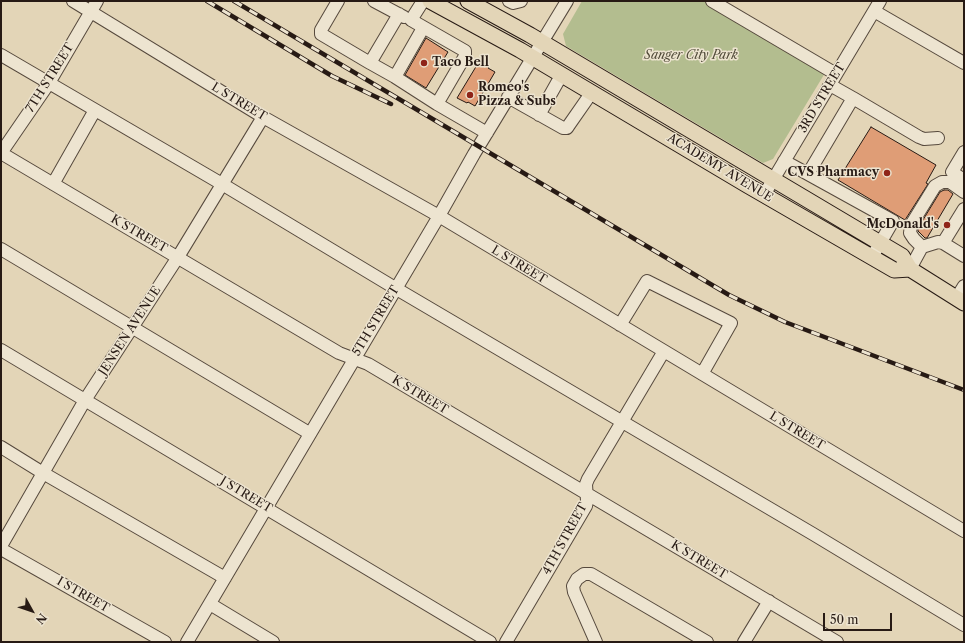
<!DOCTYPE html>
<style>
body{margin:0}
#map{position:relative;width:965px;height:643px;overflow:hidden;background:#e3d5b7;font-family:"Libre Caslon Text",serif}
canvas{display:block}
.frame{position:absolute;inset:0;border:2px solid #271a14;pointer-events:none}
.north{position:absolute;left:12px;top:591px;width:40px;height:40px;-webkit-text-stroke:3px #ede4d0;paint-order:stroke;rotate:130deg;font-size:11px;font-weight:700;line-height:16px;text-align:center;color:#271a14}
.north::after{content:'';display:block;margin:auto;width:14px;height:18px;background:#271a14;clip-path:polygon(50% 0,100% 100%,50% 72%,0 100%)}
.scale{position:absolute;left:823px;top:613px;width:69px;height:18px;box-sizing:border-box;border:2px solid #271a14;border-top:0;padding-left:5px;font-size:12px;line-height:14px;white-space:nowrap;color:#271a14;-webkit-text-stroke:3px #ede4d0;paint-order:stroke}
</style>
<div id="map">
<canvas width="965" height="643"></canvas>
<div class="frame"></div>
<div class="north">N</div>
<div class="scale">50 m</div>
</div>
<script>
const c = document.querySelector('canvas').getContext('2d');
c.lineJoin = 'round';
function fillPath(path, color) {
  c.fillStyle = color;
  c.fill(path, 'evenodd');
}
function toPath(rows) {
  const path = new Path2D();
  for (const r of rows) {
    path.moveTo(r[0], r[1]);
    for (let i = 2; i < r.length; i += 2) path.lineTo(r[i], r[i + 1]);
  }
  return path;
}
function stroke(path, color, width, dash) {
  c.strokeStyle = color;
  c.lineWidth = width;
  c.lineCap = dash ? 'butt' : 'round';
  c.setLineDash(dash || []);
  c.stroke(path);
}
function label(font, color, halo, rows, align = 'center') {
  c.font = font + ' "Libre Caslon Text",serif';
  c.lineWidth = 3;
  c.setLineDash([]);
  c.textBaseline = 'middle';
  c.strokeStyle = halo;
  c.fillStyle = color;
  for (const [text, x, y, turn = 0] of rows) {
    c.save();
    c.translate(x, y);
    c.rotate((+turn || 0) * Math.PI / 180);
    c.textAlign = isNaN(turn) ? turn : align;
    if (halo) c.strokeText(text, 0, 0);
    c.fillText(text, 0, 0);
    c.restore();
  }
}
fillPath(toPath([
 [582,1,705,1,825,73,773,159,763,163,566,46,563,34]
]), '#b3bd8f');
const building = toPath([
 [426,38,448,52,426,88,405,75,426,38],
 [480,60,490,66,488,68,495,72,475,106,468,102,467,103,457,98,480,60],
 [871,127,936,165,926,183,928,184,905,220,838,180,871,127],
 [944,190,948,190,953,194,927,238,925,238,918,231,918,228,940,192,944,190]
]);
fillPath(building, '#df9d76');
stroke(building, '#271a14', 1);
const minor = toPath([
 [73,1,263,117,439,216,964,531],
 [338,1,321,30,321,34,370,63],
 [374,1,404,17],
 [423,1,411,20,465,51,465,56,437,104,487,133],
 [509,1,513,3,521,1],
 [712,1,836,74],
 [874,11,964,63],
 [399,14,370,63,395,77,423,28],
 [1,55,222,184,395,288,813,534,964,625],
 [395,77,437,104],
 [830,85,853,98],
 [508,97,563,128,567,128,569,125,592,92],
 [539,115,562,74],
 [964,152,952,172,964,180],
 [1,153,339,353,368,364,837,642],
 [1,153,49,83,97,1],
 [784,161,808,174],
 [53,184,95,110],
 [764,195,880,1],
 [943,243,964,209],
 [922,247,914,239,910,233,911,225,935,186,942,182,950,182,964,192],
 [1,249,309,433],
 [872,257,893,221,808,174,853,98,919,137,924,139,938,138],
 [910,269,922,247,938,242,943,243,964,256],
 [956,299,964,286],
 [620,325,647,281,731,323,702,374],
 [1,350,490,642],
 [1,447,43,473,225,578],
 [1,546,85,400,178,257,263,117],
 [1,549,165,642],
 [210,604,273,642],
 [187,642,439,216,474,154,567,1],
 [506,642,586,506,587,501,586,484,588,479,664,351],
 [596,642,574,592,573,586,577,579,584,574,591,574,707,642],
 [744,642,769,601]
]);
const major = toPath([
 [430,1,520,50,747,185,894,270,910,269],
 [468,1,530,35,902,256,910,269,964,303]
]);
stroke(minor, '#56493d', 14);
stroke(major, '#271a14', 17);
stroke(minor, '#ede4d0', 12);
stroke(major, '#e3d5b7', 15);
const rail = toPath([
 [207,1,332,76,391,104],
 [234,1,729,295,785,322,964,390]
]);
stroke(rail, '#271a14', 4.5);
stroke(rail, '#ede4d0', 3, [9]);
for (const [x, y, r, color] of [
 [424,63,4,"#8f2418"],
 [470,95,4,"#8f2418"],
 [887,173,4,"#8f2418"],
 [947,225,4,"#8f2418"]
]) {
  const dot = new Path2D();
  dot.arc(x, y, r, 0, 2 * Math.PI);
  c.fillStyle = color;
  c.fill(dot);
  stroke(dot, '#ede4d0', 1.5);
}
label('italic 12px', '#514b39', '#ede4d0', [
 ["Sanger City Park",691,56]
]);
label('bold 12px', '#271a14', '#ede4d0', [
 ["Taco Bell",432,63],
 ["Romeo's",478,88],
 ["Pizza & Subs",478,102],
 ["CVS Pharmacy",879,173,"right"],
 ["McDonald's",939,225,"right"]
], 'left');
label('12px', '#271a14', '#ede4d0', [
 ["7TH STREET",50,78,-58],
 ["3RD STREET",822,98,-59],
 ["L STREET",239,102,31],
 ["ACADEMY AVENUE",720,168,31],
 ["K STREET",139,234,30],
 ["L STREET",519,265,31],
 ["5TH STREET",376,321,-59],
 ["JENSEN AVENUE",130,331,-57],
 ["K STREET",420,395,31],
 ["L STREET",797,431,31],
 ["J STREET",246,495,31],
 ["4TH STREET",565,539,-61],
 ["K STREET",699,560,31],
 ["I STREET",83,595,30]
]);
</script>
